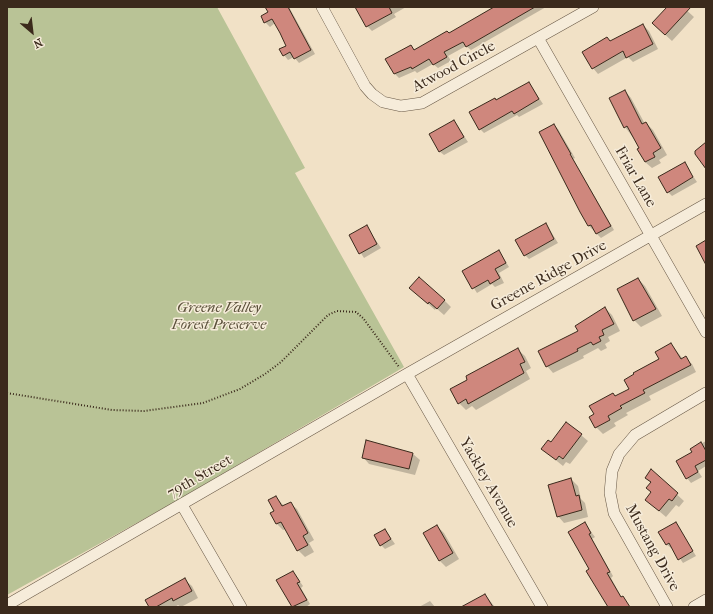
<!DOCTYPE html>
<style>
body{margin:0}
#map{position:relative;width:713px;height:614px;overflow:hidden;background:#f1e1c6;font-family:"IM FELL French Canon",serif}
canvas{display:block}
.frame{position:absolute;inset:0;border:8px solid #3b2a1c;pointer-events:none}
.north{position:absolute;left:12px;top:12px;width:40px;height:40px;-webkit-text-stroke:3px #f6ecda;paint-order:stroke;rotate:152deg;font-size:11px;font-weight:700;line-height:16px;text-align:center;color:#3b2a1c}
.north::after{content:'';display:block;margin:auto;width:14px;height:18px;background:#3b2a1c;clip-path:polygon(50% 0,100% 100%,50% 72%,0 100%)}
</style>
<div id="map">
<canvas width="713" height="614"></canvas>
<div class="frame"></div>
<div class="north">N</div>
</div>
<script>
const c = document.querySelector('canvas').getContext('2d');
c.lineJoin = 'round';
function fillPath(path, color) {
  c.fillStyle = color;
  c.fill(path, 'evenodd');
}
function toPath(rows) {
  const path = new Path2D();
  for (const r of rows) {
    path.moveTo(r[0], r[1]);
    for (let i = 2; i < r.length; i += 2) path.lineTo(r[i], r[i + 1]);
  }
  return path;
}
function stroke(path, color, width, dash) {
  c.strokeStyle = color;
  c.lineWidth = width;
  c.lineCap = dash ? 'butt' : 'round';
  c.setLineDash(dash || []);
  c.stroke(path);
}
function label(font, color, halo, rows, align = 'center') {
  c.font = font + ' "IM FELL French Canon",serif';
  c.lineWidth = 3;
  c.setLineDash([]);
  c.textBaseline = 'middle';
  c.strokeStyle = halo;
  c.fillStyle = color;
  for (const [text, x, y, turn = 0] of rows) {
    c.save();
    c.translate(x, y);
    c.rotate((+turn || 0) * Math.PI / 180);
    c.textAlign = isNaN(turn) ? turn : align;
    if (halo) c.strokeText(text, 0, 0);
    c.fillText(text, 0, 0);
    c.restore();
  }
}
fillPath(toPath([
 [7,7,217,7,305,168,295,173,404,367,178,500,7,595]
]), '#b9c396');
fillPath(toPath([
 [266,7,289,7,315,54,299,63,294,57,288,60,280,50,287,46,275,23,270,27,265,22,269,12],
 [363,7,406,7,394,14,396,17,372,31,367,26],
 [496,7,546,7,471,50,466,46,448,56,451,61,438,68,433,64,417,73,415,71,399,78,395,74,387,59,411,46,415,50,449,34],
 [668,7,683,7,694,17,672,41,660,30],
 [643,25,649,31,658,49,633,62,628,57,598,74,593,68,611,42],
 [529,83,543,104,519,117,517,115,484,133,480,129,497,101],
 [625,91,631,98,645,124,646,123,653,130,667,155,659,160,661,163,652,168,645,162,641,148,625,127],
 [454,121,468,142,444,155,439,151],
 [554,125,558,129,575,158,573,159,614,230,601,238,589,226],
 [684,163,697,182,672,196,668,192],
 [546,224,558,243,529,259,525,255],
 [366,226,381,248,364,258,350,236],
 [499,251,509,267,499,273,504,283,495,287,492,284,477,293,463,271],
 [638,279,645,286,662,316,641,327,634,320],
 [410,288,444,300,451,307,444,315,436,308,435,310],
 [605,308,612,315,620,331,608,337,610,341,605,344,607,348,601,351,598,348,583,356,584,358,553,373,547,366,579,331],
 [671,344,683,359,685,358,692,364,696,372,649,396,651,400,626,413,628,415,614,423,616,426,603,434,596,427,616,397,630,390,660,359],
 [518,350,525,356,531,368,526,371,530,379,476,410,472,406,466,410,459,403,469,380],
 [581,435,588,441,570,464,566,462,563,466,542,449,551,443],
 [367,441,413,454,420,460,415,475,369,464,363,457],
 [706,441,706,466,698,471,702,477,691,483,687,478,693,452,691,449],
 [651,471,684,501,679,507,676,505,666,517,646,500,652,492,651,483,646,478],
 [571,479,578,486,581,499,585,503,588,517,564,523,558,516],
 [276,497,284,506,290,503,297,509,314,540,309,543,314,552,305,557,298,550,286,529,283,530,277,524,271,513,275,511],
 [584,523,595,537,592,539,613,576,611,578,622,598,630,607,608,607,591,569],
 [676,523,696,556,683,563,672,547,671,548,666,544],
 [437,526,444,533,459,559,446,567,439,560],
 [385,530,395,544,385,549,381,545],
 [293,572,303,586,301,588,310,604,306,607,293,607,278,581],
 [185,580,192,586,198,598,181,607,178,605,175,607,150,607],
 [485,595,495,607,463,607],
 [430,601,435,607,419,607]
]), '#0003');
const building = toPath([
 [265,7,288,7,311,50,294,59,290,52,283,56,279,49,286,46,280,33,272,19,264,23,261,16,268,12,265,7],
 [355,7,389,7,392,13,366,27,355,7],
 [494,7,535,7,466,47,463,42,444,52,447,57,433,65,429,59,412,69,411,67,394,74,385,59,411,45,414,50,447,31,449,33,494,7],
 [667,7,691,7,665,35,652,23,667,7],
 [643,24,653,44,626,58,623,51,592,69,582,52,607,37,610,41,643,24],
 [529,82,539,99,514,114,512,111,479,130,469,112,495,98,496,100,529,82],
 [625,90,642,124,646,122,661,148,653,153,655,157,645,162,637,149,639,148,627,126,624,128,609,98,625,90],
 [454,120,464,137,439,152,429,134,454,120],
 [554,124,571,154,570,154,611,226,596,234,591,225,588,226,580,212,539,132,554,124],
 [706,142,706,169,695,154,695,151,706,142],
 [685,162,693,177,667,193,658,177,685,162],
 [546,223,554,239,524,256,515,240,546,223],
 [367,225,377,244,359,254,349,235,367,225],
 [706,240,706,265,696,246,706,240],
 [499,250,506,263,495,269,500,278,490,284,488,280,472,289,462,271,499,250],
 [419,277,445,300,437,309,429,302,428,304,409,288,419,277],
 [638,278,656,309,633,321,617,289,638,278],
 [605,307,614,324,602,330,604,335,599,337,601,341,593,345,591,342,577,349,578,351,546,367,538,351,578,331,575,326,605,307],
 [671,343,681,359,686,356,691,365,643,390,645,393,620,406,622,408,608,416,610,420,595,428,589,417,594,414,589,406,613,393,615,396,629,389,624,380,634,374,633,373,659,359,655,352,671,343],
 [518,348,525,362,520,364,524,373,468,404,466,399,458,404,450,389,467,380,466,376,518,348],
 [566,422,582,434,563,459,559,456,556,460,541,449,548,440,551,442,566,422],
 [366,440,413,453,409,469,362,458,366,440],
 [701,442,706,451,706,460,695,466,698,472,686,479,676,461,692,452,690,449,701,442],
 [651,469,678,493,672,501,669,499,659,511,645,500,651,492,646,488,651,482,645,478,651,469],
 [571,478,576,496,579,495,582,510,557,517,548,485,571,478],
 [276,496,282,506,291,502,308,533,303,536,308,545,297,551,281,522,276,524,270,513,274,511,268,500,276,496],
 [585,522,591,533,589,534,610,572,607,573,621,597,623,596,630,607,608,607,586,571,589,569,568,532,585,522],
 [676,522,693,551,678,560,669,543,666,545,658,532,676,522],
 [437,525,453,553,439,561,423,533,437,525],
 [385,529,391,539,380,546,374,535,385,529],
 [293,571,300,582,297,583,307,600,292,607,276,580,293,571],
 [185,578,192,591,173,601,172,598,156,607,149,607,145,600,185,578],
 [485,594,493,607,461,607,485,594]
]);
fillPath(building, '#cf877d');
stroke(building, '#3b2a1c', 1);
const street = toPath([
 [322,7,365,86,372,94,383,102,401,106,422,103,593,7],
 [538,38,706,332],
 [407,374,542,607],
 [182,505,241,607],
 [7,605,407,374,706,204],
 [667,607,614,513,610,493,612,471,619,454,635,435,706,393],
 [694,607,706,600]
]);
stroke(street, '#685846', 12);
stroke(toPath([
 [7,393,112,410,144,411,203,403,240,389,265,374,281,362,328,315,337,311,356,312,363,318,399,367]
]), '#3b2a1c', 2, [1, 2]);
stroke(street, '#f6ecda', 11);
label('15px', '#3b2a1c', '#f6ecda', [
 ["Atwood Circle",454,67,-28],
 ["Friar Lane",635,177,60],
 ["Greene Ridge Drive",549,276,-29],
 ["79th Street",200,477,-30],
 ["Yackley Avenue",488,483,60],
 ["Mustang Drive",652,548,61]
]);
label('italic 15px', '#5a503a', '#f6ecda', [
 ["Greene Valley",219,308],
 ["Forest Preserve",219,325]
]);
</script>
